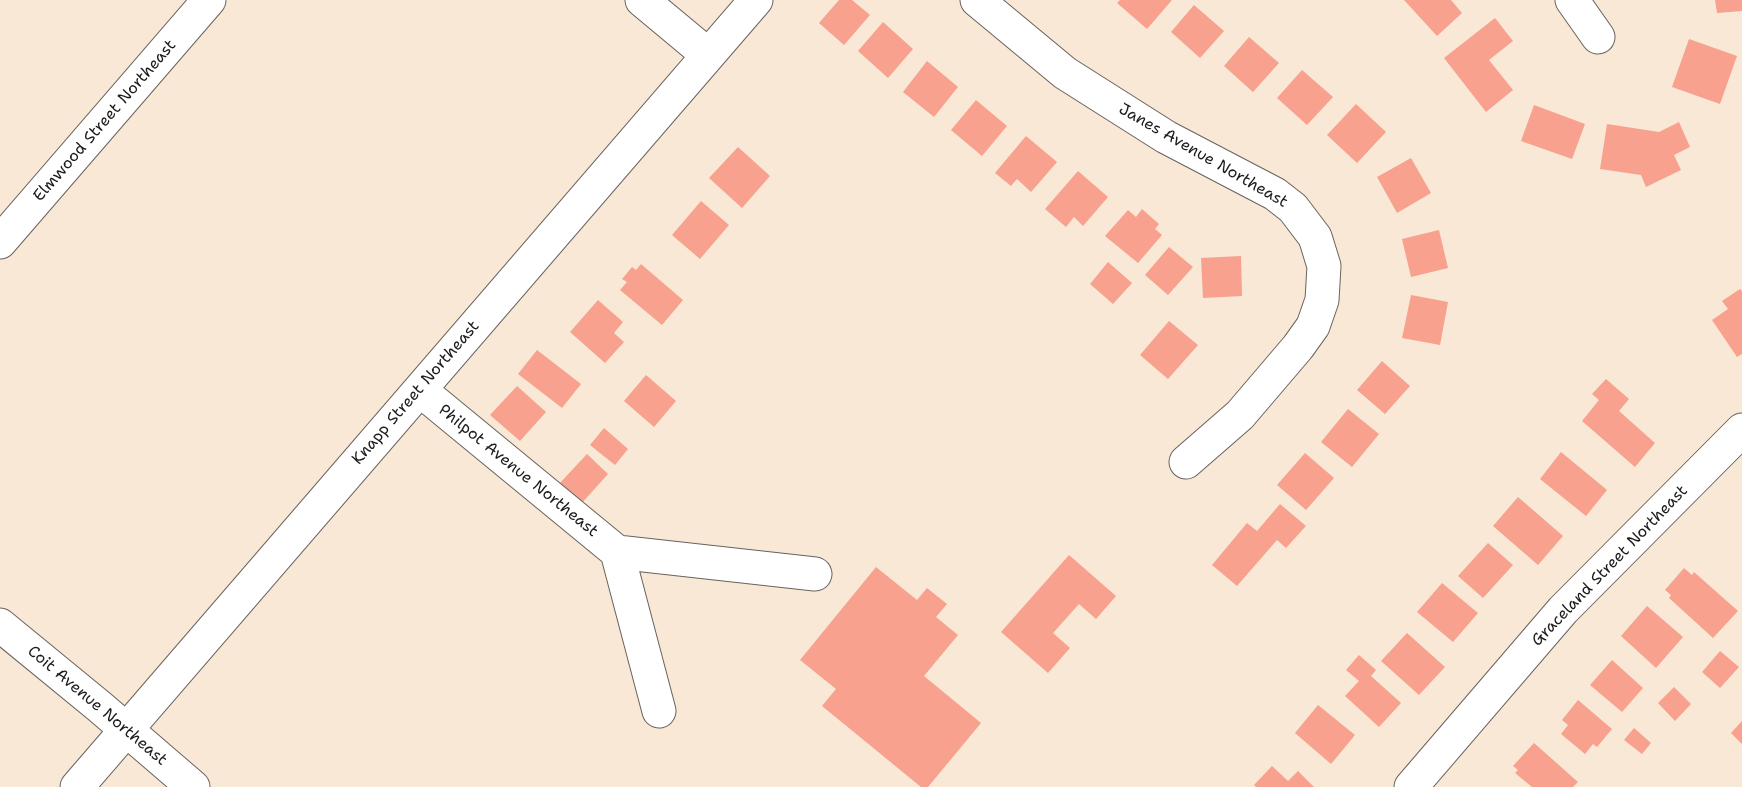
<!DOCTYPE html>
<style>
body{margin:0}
canvas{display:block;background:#f8e8d5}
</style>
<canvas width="1742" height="787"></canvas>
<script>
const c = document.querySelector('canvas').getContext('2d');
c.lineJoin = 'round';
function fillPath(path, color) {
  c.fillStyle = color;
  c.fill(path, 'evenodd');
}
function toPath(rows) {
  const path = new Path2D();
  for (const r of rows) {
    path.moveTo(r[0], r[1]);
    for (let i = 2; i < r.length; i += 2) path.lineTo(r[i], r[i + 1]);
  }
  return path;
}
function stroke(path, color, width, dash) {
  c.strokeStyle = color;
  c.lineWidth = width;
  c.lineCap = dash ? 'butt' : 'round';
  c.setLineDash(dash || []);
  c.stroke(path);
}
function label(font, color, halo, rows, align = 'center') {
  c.font = font + ' "Shantell Sans",sans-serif';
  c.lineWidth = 6;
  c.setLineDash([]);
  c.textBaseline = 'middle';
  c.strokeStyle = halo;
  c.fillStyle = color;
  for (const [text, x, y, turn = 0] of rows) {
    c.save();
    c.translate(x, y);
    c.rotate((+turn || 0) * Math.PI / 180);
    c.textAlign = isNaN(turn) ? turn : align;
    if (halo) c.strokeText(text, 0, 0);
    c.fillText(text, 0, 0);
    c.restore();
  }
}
fillPath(toPath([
 [839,0,852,0,870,15,844,45,819,23],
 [1120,0,1172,0,1147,29,1117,3],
 [1404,0,1451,0,1462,13,1437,36],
 [1715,0,1742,0,1742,11,1717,13],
 [1194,5,1224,31,1200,58,1171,32],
 [1495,18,1513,41,1489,60,1513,90,1486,112,1444,58],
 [883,22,913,49,888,78,858,51],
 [1249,37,1279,63,1253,92,1224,66],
 [1689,39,1737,56,1720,104,1672,87],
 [927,61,958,87,934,117,903,92],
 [1302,70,1333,97,1307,125,1277,98],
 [976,100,1007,126,982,156,951,130],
 [1356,104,1386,132,1357,163,1327,135],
 [1534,105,1585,124,1572,159,1521,141],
 [1679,122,1690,147,1674,155,1681,170,1646,187,1641,175,1600,169,1607,124,1659,132],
 [1026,136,1057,162,1031,192,1017,179,1011,186,995,173],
 [738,147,770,176,742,208,709,178],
 [1411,158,1431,193,1397,213,1377,177],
 [1078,171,1108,197,1083,226,1074,217,1066,227,1045,209],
 [701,201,729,225,700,259,672,235],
 [1142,209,1159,224,1155,229,1162,235,1138,263,1105,236,1128,210,1136,217],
 [1439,230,1448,268,1411,277,1402,239],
 [1169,247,1193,267,1168,295,1145,275],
 [1241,256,1242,296,1203,298,1201,258],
 [1108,262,1132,283,1113,304,1090,284],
 [641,264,683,300,662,325,620,290,627,282,622,279,632,267,636,270],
 [1740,289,1742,291,1742,354,1737,357,1712,320,1728,309,1722,301],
 [1411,295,1448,302,1440,345,1402,338],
 [598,300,623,322,614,333,624,342,605,363,570,332],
 [1169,321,1198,345,1168,379,1140,355],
 [537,350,581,384,562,408,518,374],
 [1382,361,1410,386,1385,414,1357,390],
 [646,375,676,401,654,427,624,401],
 [1606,379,1629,399,1619,411,1655,443,1635,467,1582,421,1599,400,1592,394],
 [517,386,546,412,520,441,490,415],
 [1348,409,1379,434,1352,467,1321,442],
 [604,428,628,449,615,465,590,445],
 [1561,452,1607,490,1586,516,1540,479],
 [1305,453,1334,478,1306,510,1277,485],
 [587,454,608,474,581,504,559,484],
 [1518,497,1563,536,1538,565,1493,526],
 [1280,504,1306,526,1286,548,1277,540,1237,586,1212,565,1247,523,1257,531],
 [1488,543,1513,565,1483,598,1458,576],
 [1069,555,1116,596,1096,619,1079,604,1053,633,1070,648,1048,673,1001,632],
 [876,567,917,600,927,588,947,604,936,617,958,635,924,676,981,723,928,787,921,787,822,706,836,689,800,660],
 [1684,568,1692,575,1694,572,1738,611,1713,638,1669,598,1671,595,1665,590],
 [1442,583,1478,613,1453,642,1417,612],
 [1647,606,1683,637,1656,668,1621,636],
 [1407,633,1445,667,1419,695,1381,661],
 [1720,651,1739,667,1720,688,1702,672],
 [1359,655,1376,670,1371,676,1401,703,1379,727,1345,696,1359,681,1346,670],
 [1612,660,1643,688,1622,712,1590,685],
 [1674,687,1691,704,1675,721,1658,703],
 [1578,700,1612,729,1597,747,1593,744,1585,754,1561,734,1568,725,1562,720],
 [1318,705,1355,735,1331,764,1295,733],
 [1742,721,1742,744,1731,733],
 [1634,728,1651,743,1642,754,1624,740],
 [1534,743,1578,782,1573,787,1532,787,1515,773,1518,770,1513,766],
 [1272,766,1288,781,1298,771,1314,787,1256,787,1254,785]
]), '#f7a18e');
const minor = toPath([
 [642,0,708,55],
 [977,0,1065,73,1166,137,1275,194,1293,208,1315,237,1324,266,1322,300,1313,326,1298,347,1240,415,1186,462],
 [1572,0,1598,37],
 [0,242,209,0],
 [420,390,617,552],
 [617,552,815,574],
 [617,552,659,711],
 [0,625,100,707,193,787],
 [77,787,756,0],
 [1411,787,1563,610,1742,430]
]);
stroke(minor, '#69635d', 35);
stroke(minor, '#fff', 33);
label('16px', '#1c1c1c', '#fff', [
 ["Elmwood Street Northeast",105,121,-49],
 ["Janes Avenue Northeast",1203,156,30],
 ["Knapp Street Northeast",416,393,-49],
 ["Philpot Avenue Northeast",518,471,39],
 ["Graceland Street Northeast",1610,566,-46],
 ["Coit Avenue Northeast",97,706,40]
]);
</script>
